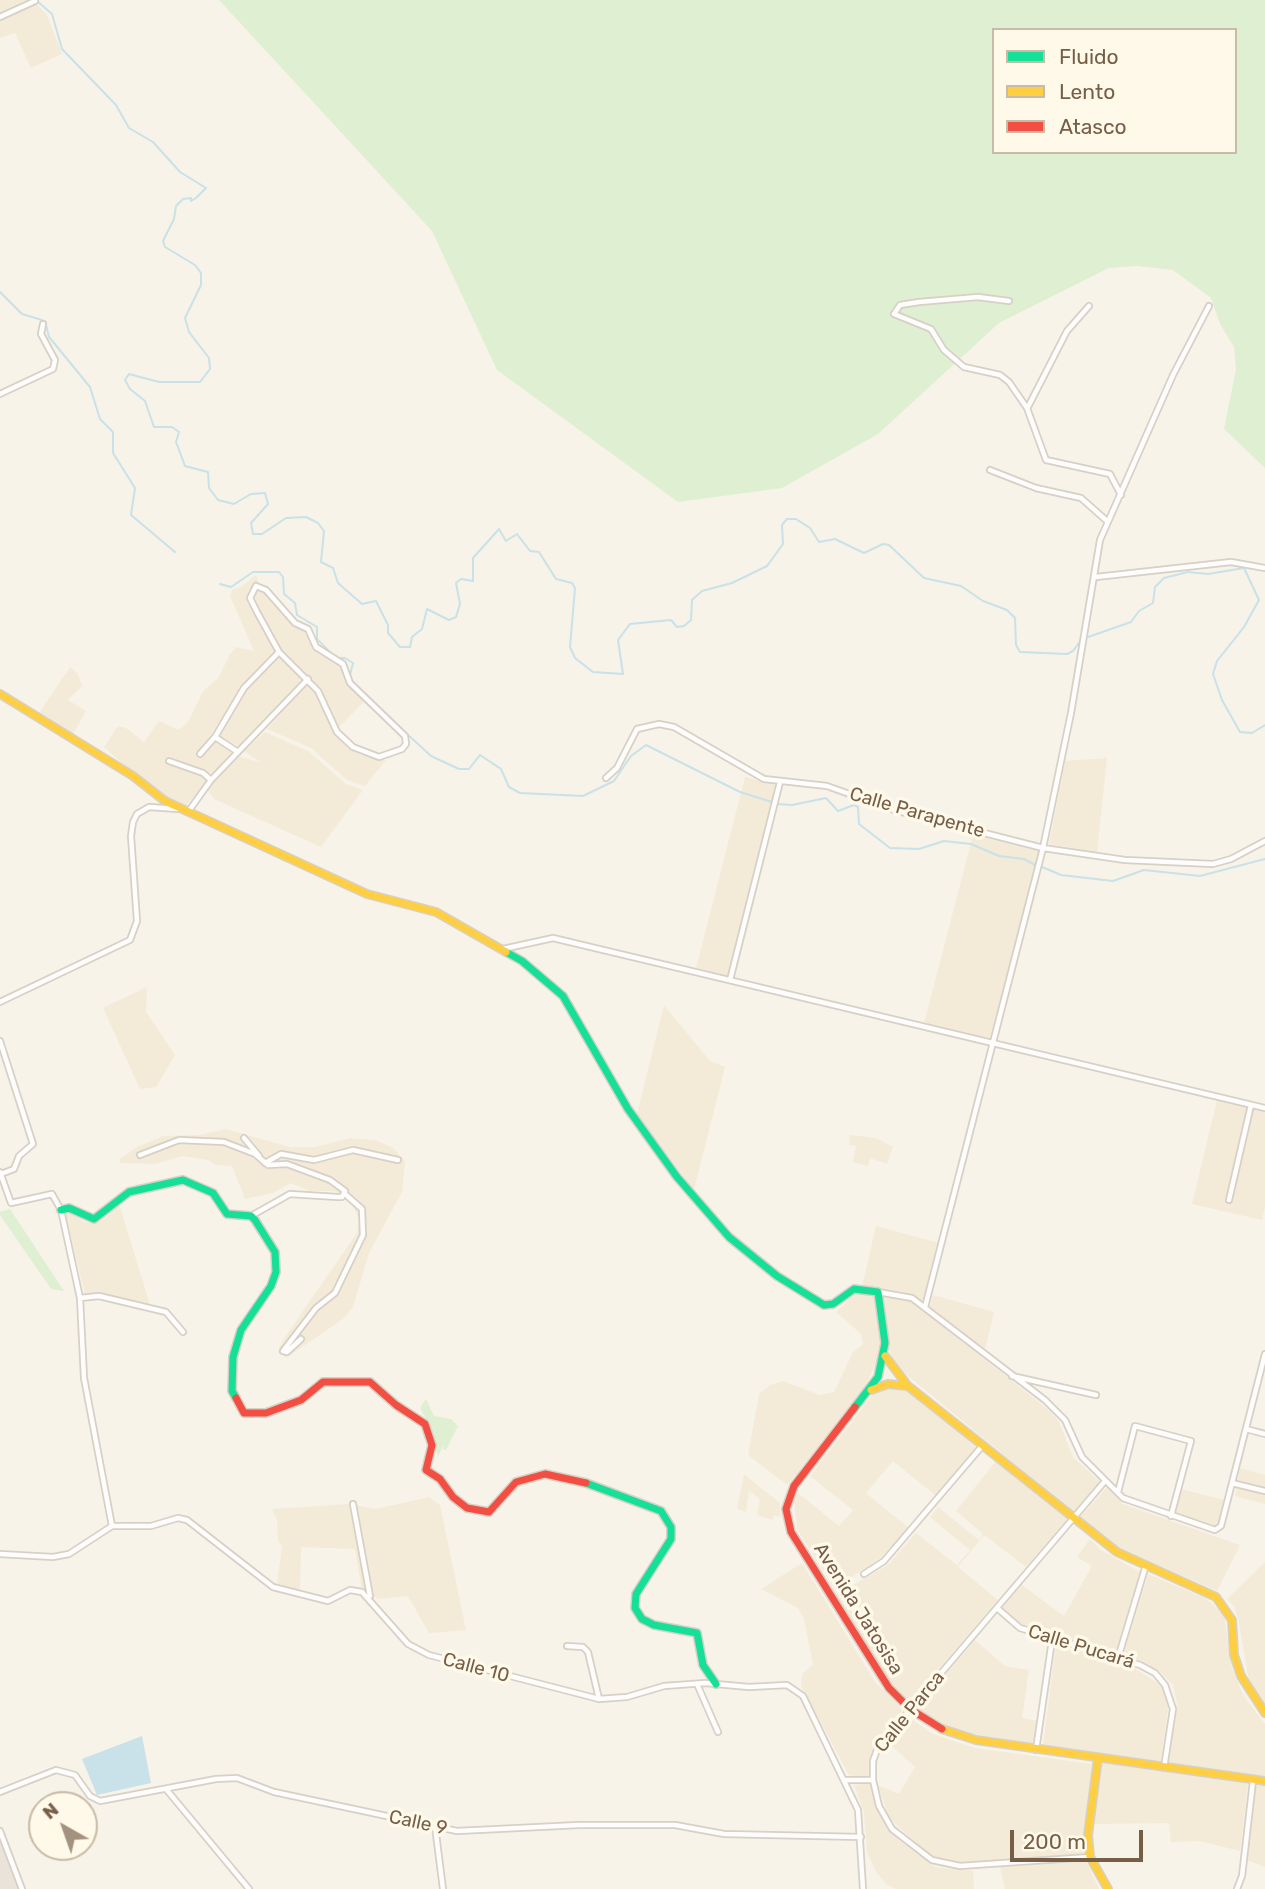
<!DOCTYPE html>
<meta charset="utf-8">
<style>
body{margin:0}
#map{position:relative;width:1265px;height:1889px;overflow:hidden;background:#f7f3e8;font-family:Rubik,sans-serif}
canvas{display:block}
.legend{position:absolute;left:992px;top:28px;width:245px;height:126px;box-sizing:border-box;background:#fff9e9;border:2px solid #c8bba8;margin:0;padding:9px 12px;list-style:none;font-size:21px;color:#765e47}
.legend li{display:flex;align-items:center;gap:14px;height:35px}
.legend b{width:35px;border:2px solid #c8bba8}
.north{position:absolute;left:28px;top:1791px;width:70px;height:70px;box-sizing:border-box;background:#fff9e9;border:2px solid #c8bba8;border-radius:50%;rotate:320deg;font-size:19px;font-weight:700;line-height:28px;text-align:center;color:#765e47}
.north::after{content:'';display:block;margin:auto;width:24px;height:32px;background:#a3927f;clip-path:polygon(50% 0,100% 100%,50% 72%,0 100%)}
.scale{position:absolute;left:1010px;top:1830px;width:133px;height:32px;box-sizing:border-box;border:4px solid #765e47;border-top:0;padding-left:9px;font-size:21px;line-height:24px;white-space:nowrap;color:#765e47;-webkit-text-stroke:5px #fff9e9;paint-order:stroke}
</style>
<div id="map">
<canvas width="1265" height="1889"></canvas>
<ul class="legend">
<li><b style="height:9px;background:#16e098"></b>Fluido</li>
<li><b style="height:9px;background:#ffcf43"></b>Lento</li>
<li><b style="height:9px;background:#f24e42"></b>Atasco</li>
</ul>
<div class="north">N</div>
<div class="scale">200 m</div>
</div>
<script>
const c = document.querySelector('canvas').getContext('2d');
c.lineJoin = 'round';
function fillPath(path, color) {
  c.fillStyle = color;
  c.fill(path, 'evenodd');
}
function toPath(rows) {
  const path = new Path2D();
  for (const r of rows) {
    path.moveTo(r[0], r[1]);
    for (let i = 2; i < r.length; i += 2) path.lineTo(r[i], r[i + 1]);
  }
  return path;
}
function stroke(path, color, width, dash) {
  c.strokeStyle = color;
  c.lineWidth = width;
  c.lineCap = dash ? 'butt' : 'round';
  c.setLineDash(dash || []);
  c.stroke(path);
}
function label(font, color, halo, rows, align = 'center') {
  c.font = font + ' Rubik,sans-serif';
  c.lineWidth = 7;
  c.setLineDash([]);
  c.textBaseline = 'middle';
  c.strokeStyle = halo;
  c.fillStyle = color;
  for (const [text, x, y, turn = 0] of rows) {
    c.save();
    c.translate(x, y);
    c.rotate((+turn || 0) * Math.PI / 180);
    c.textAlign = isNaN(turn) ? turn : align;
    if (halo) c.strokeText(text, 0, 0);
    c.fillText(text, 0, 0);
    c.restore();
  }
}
fillPath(toPath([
 [0,0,33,0,47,15,62,54,31,68,15,33,0,38],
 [256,575,259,584,251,588,247,596,275,650,239,691,198,754,201,755,216,740,235,752,213,774,169,756,169,762,209,779,184,808,145,784,104,747,118,726,126,728,144,742,159,721,178,730,188,722,203,691,219,677,230,654,236,647,254,651,230,596,232,590,241,587],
 [261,590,293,625,305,629,316,650,343,668,349,686,365,701,337,729,318,687,281,651,260,616,253,594],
 [278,654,304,678,240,747,219,736,241,694],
 [70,667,78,674,82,686,68,700,86,711,72,736,37,716],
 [308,683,321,700,333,731,347,748,361,755,386,760,365,786,347,780,311,748,267,729],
 [265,732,308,751,346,784,363,790,321,847,214,799,207,790,238,756,262,763,244,751],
 [1107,758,1097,852,1049,844,1065,761],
 [745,777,779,785,731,977,696,968],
 [973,835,1039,851,990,1038,924,1023],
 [147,987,146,1012,175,1055,156,1087,140,1089,103,1008],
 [664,1005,710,1061,725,1067,694,1190,637,1114],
 [1217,1100,1265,1111,1265,1207,1262,1220,1192,1204],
 [226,1129,290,1147,315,1147,350,1138,375,1140,393,1148,405,1161,402,1192,369,1253,353,1307,343,1319,286,1358,278,1350,285,1337,357,1233,359,1219,352,1205,335,1191,310,1191,291,1183,273,1193,245,1199,232,1166,216,1165,208,1160,182,1156,155,1164,120,1163,120,1159,137,1147,163,1136,199,1135],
 [850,1135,876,1138,893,1147,887,1164,870,1158,868,1166,853,1162,856,1146,849,1145],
 [119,1204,151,1308,105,1294,85,1295,65,1212,70,1211,84,1222,95,1223,106,1218],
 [876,1226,939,1243,923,1301,904,1292,862,1287],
 [855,1294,877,1297,882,1351,862,1393,787,1485,748,1455,759,1394,770,1385,783,1381,820,1395,834,1392,853,1352,863,1344,861,1334,836,1312],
 [933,1295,994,1312,985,1349,930,1307],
 [884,1297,910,1300,1051,1412,1059,1422,1073,1457,1100,1482,1074,1513,896,1366,890,1353],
 [890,1386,908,1388,976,1448,936,1496,893,1461,866,1493,909,1528,880,1558,834,1589,797,1529,794,1501,798,1493,839,1526,853,1510,810,1476,873,1394],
 [997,1460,1068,1518,1026,1567,984,1535,958,1567,998,1600,909,1703,887,1679,837,1595,889,1564,916,1533,957,1565,970,1550,930,1517,938,1507,979,1540,983,1534,956,1511],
 [1240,1468,1265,1475,1265,1504,1235,1496],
 [744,1474,780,1503,780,1517,774,1515,773,1520,757,1515,760,1499,749,1491,746,1512,737,1509],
 [1107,1487,1123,1504,1240,1545,1217,1591,1120,1548,1080,1517],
 [1181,1489,1224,1500,1217,1528,1174,1515],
 [429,1497,440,1505,466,1630,429,1633,408,1596,378,1599,362,1590,355,1549,301,1547,300,1592,277,1583,282,1546,278,1541,277,1520,272,1509,348,1504,376,1509],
 [1090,1539,1101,1550,1140,1572,1115,1653,1022,1625,1001,1607,1022,1585,1064,1616,1092,1566,1077,1557],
 [1265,1562,1265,1706,1249,1681,1239,1623,1234,1606,1227,1599],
 [802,1563,875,1682,903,1710,877,1740,871,1754,869,1778,849,1775,801,1686,802,1674,813,1665,804,1619,798,1608,761,1589],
 [1148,1574,1205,1598,1224,1614,1231,1665,1243,1695,1265,1724,1265,1777,1168,1766,1177,1703,1173,1685,1159,1671,1123,1656],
 [975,1640,1005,1666,1029,1670,1022,1718,1038,1721,1034,1744,955,1731,917,1708],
 [1056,1644,1132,1667,1161,1685,1169,1703,1161,1761,1043,1745],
 [908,1717,933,1734,975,1748,1092,1764,1085,1854,960,1864,931,1856,889,1818,878,1785,899,1794,915,1767,887,1742],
 [1101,1761,1248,1784,1240,1851,1199,1841,1171,1842,1169,1823,1091,1824],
 [870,1783,878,1810,889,1830,900,1841,935,1867,973,1871,974,1889,896,1889,887,1885,876,1872,867,1852,864,1813,854,1785],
 [1265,1785,1265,1867,1247,1860,1256,1786],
 [1086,1861,1099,1889,1005,1889,1000,1867]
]), '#f3ebd8');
fillPath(toPath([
 [0,1839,19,1889,0,1889]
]), '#eae3d9');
fillPath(toPath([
 [219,0,1265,0,1265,468,1224,429,1236,369,1234,347,1220,324,1211,298,1173,270,1137,266,1109,268,999,323,878,434,782,488,678,502,497,370,432,231],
 [994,30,1235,30,1235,152,994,152],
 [10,1209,64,1291,51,1289,0,1215,0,1212],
 [426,1399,434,1416,451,1419,458,1426,446,1450,443,1449,444,1443,438,1457,432,1430,420,1408]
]), '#dfefd2');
fillPath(toPath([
 [142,1736,151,1783,97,1795,82,1759]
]), '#c9e1e8');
stroke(toPath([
 [37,1,52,14,62,49,116,105,129,128,153,142,180,172,206,188,196,198,191,201,191,198,183,199,176,206,174,219,163,241,165,247,195,265,201,273,201,285,185,318,189,332,209,358,210,369,200,382,159,382,129,374,125,380,130,389,145,401,154,427,172,427,179,432,176,442,185,466,208,472,209,488,218,500,234,504,251,494,265,493,268,504,251,523,253,534,262,534,286,518,306,517,318,523,324,531,321,562,333,568,338,583,362,604,376,601,388,625,388,633,400,647,410,647,412,637,422,629,427,609,449,620,456,617,460,604,456,583,461,579,473,581,473,558,499,529,506,541,517,534,530,551,539,552,556,579,572,583,575,588,570,647,575,658,593,672,623,674,618,640,630,624,671,620,677,627,684,626,691,620,692,600,702,591,732,583,767,566,783,544,782,525,787,519,796,519,810,528,819,542,835,539,864,553,883,544,889,545,924,578,961,586,983,601,1007,610,1015,618,1016,645,1020,652,1067,654,1073,651,1081,640],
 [0,292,22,314,42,320],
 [45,321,49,337,90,387,100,419,113,432,113,453,135,488,131,515,175,552],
 [220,584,231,587,253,572,279,572,283,577,284,594,295,603,297,615,317,627,317,639,332,654],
 [1088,637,1131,622,1139,611,1153,603,1155,587,1164,578,1188,572,1208,574,1244,568,1259,600,1244,627,1217,661,1213,674,1222,700,1240,732,1252,733,1265,725],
 [336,658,345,658,353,663,350,675,353,684],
 [393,721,431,756,459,769,469,769,480,755,501,769,509,787,520,793,583,796,614,781,631,756,646,745,740,792,772,802],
 [777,804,792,805,826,798,838,811,854,805,858,807,859,824,890,848,919,849,944,841,971,844,999,856,1024,859,1035,865],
 [1042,867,1061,875,1113,881,1144,870,1200,876,1265,859]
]), '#c9e1e8', 2);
const street = toPath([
 [0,17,35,1],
 [1009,301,978,297,919,302,900,305,894,314,931,329,944,350,964,367,1000,375,1009,382,1027,408,1046,460,1110,474,1121,495],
 [0,394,53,369,55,360,41,334,43,324],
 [1028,407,1067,331,1089,306],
 [990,470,1036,488,1081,498,1107,521],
 [1096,577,1231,562,1265,568],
 [256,586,266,590,295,623,308,629,316,647,343,664,350,683,405,736,406,744,402,749,379,757,353,747,337,732,318,691,279,652,257,612,250,598,256,586],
 [215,737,238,752],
 [200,754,215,737,244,688,279,652],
 [169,761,203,773,211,780,308,679],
 [606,778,617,768,637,729,659,724,674,727,764,779,827,786,894,810,1043,848,1125,860,1213,864,1231,859,1265,841],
 [188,812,211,780],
 [503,949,553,938,1265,1108],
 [730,980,780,782],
 [0,1002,130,940,137,921,131,836,133,822,137,814,149,807,178,809],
 [0,1041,33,1144,19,1156,14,1169,1,1174],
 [244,1138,259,1156],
 [140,1155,179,1140,224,1142,255,1154,268,1165,287,1164,330,1180,345,1191,342,1197,337,1197,290,1194,251,1216],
 [265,1163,281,1154,314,1160,353,1150,398,1160],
 [0,1172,11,1203,52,1194,61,1210,80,1298,84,1378,112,1526],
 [1229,1200,1251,1105],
 [878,1292,912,1298,1045,1400,1065,1420,1082,1457,1123,1498,1215,1530,1221,1526,1265,1354],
 [80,1298,99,1296,166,1312,183,1332],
 [925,1307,1043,848,1071,713,1100,540,1173,375,1209,306],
 [301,1339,287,1352,283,1351,316,1308,335,1293,363,1235,362,1209,345,1194],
 [1012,1376,1096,1395],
 [1246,1429,1265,1434],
 [1232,1483,1265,1491],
 [1118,1492,1135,1426,1191,1441,1171,1516],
 [353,1504,370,1596],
 [0,1554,53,1557,69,1554,112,1526,151,1526,178,1518,187,1520,273,1587,328,1601,350,1590,362,1592,408,1644,429,1655,599,1699,627,1697,664,1686,705,1683,749,1687,787,1685,803,1696,858,1810,863,1889],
 [864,1574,884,1561,983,1445],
 [997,1608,1020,1628,1140,1665,1155,1673,1165,1685,1173,1709,1164,1768],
 [567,1646,583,1647,588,1652,599,1699],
 [1118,1658,1146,1565],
 [697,1684,718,1732],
 [1036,1750,1052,1640],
 [846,1780,873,1780],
 [166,1789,249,1889],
 [0,1792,56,1770,75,1775,90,1796,100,1801,216,1779,237,1778,274,1792,457,1831,579,1825,675,1825,724,1834,861,1837],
 [435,1826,443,1889],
 [0,1831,22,1889],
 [1090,1857,960,1866,932,1860,892,1829,879,1806,873,1780,873,1761,878,1747,1105,1481],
 [1237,1889,1242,1876,1253,1781]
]);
const fast = toPath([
 [506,952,522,961,563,996,628,1109,677,1177,729,1237,777,1276,824,1305,833,1304,854,1289,878,1292,885,1343,878,1377,855,1407],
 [61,1210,69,1208,94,1219,129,1192,183,1180,213,1193,227,1214,251,1216,255,1220,275,1252,276,1272,271,1286,241,1330,233,1357,232,1391,236,1398],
 [586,1483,661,1511,671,1527,671,1539,636,1594,635,1608,642,1619,654,1625,697,1633,703,1665,716,1684]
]);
const slow = toPath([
 [0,694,133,776,165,801,367,894,436,912,506,952],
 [885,1356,908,1386,1117,1552,1216,1597,1232,1620,1234,1655,1241,1676,1265,1713],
 [871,1390,888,1384,908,1386],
 [942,1729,976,1740,1265,1781],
 [1098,1758,1088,1835,1090,1857,1108,1889]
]);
const jam = toPath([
 [236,1398,244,1413,266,1413,301,1400,323,1382,370,1382,396,1405,425,1424,432,1445,426,1470,440,1479,453,1497,467,1508,489,1512,516,1482,545,1474,586,1483],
 [855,1407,794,1486,786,1509,791,1532,889,1688,910,1709,942,1729]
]);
stroke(street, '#d6d0c7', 8);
stroke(fast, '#d6d0c6', 10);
stroke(slow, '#d6d0c6', 10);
stroke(jam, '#d6d0c6', 10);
stroke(street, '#fefdfc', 4.5);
stroke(fast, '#16e098', 7);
stroke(slow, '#ffcf43', 7);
stroke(jam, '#f24e42', 7);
label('19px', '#765e47', '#fff9e9', [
 ["Calle Parapente",917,813,16],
 ["Avenida Jatosisa",858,1609,58],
 ["Calle Pucará",1081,1647,17],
 ["Calle 10",476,1668,15],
 ["Calle Parca",910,1712,-51],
 ["Calle 9",418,1823,12]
]);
</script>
